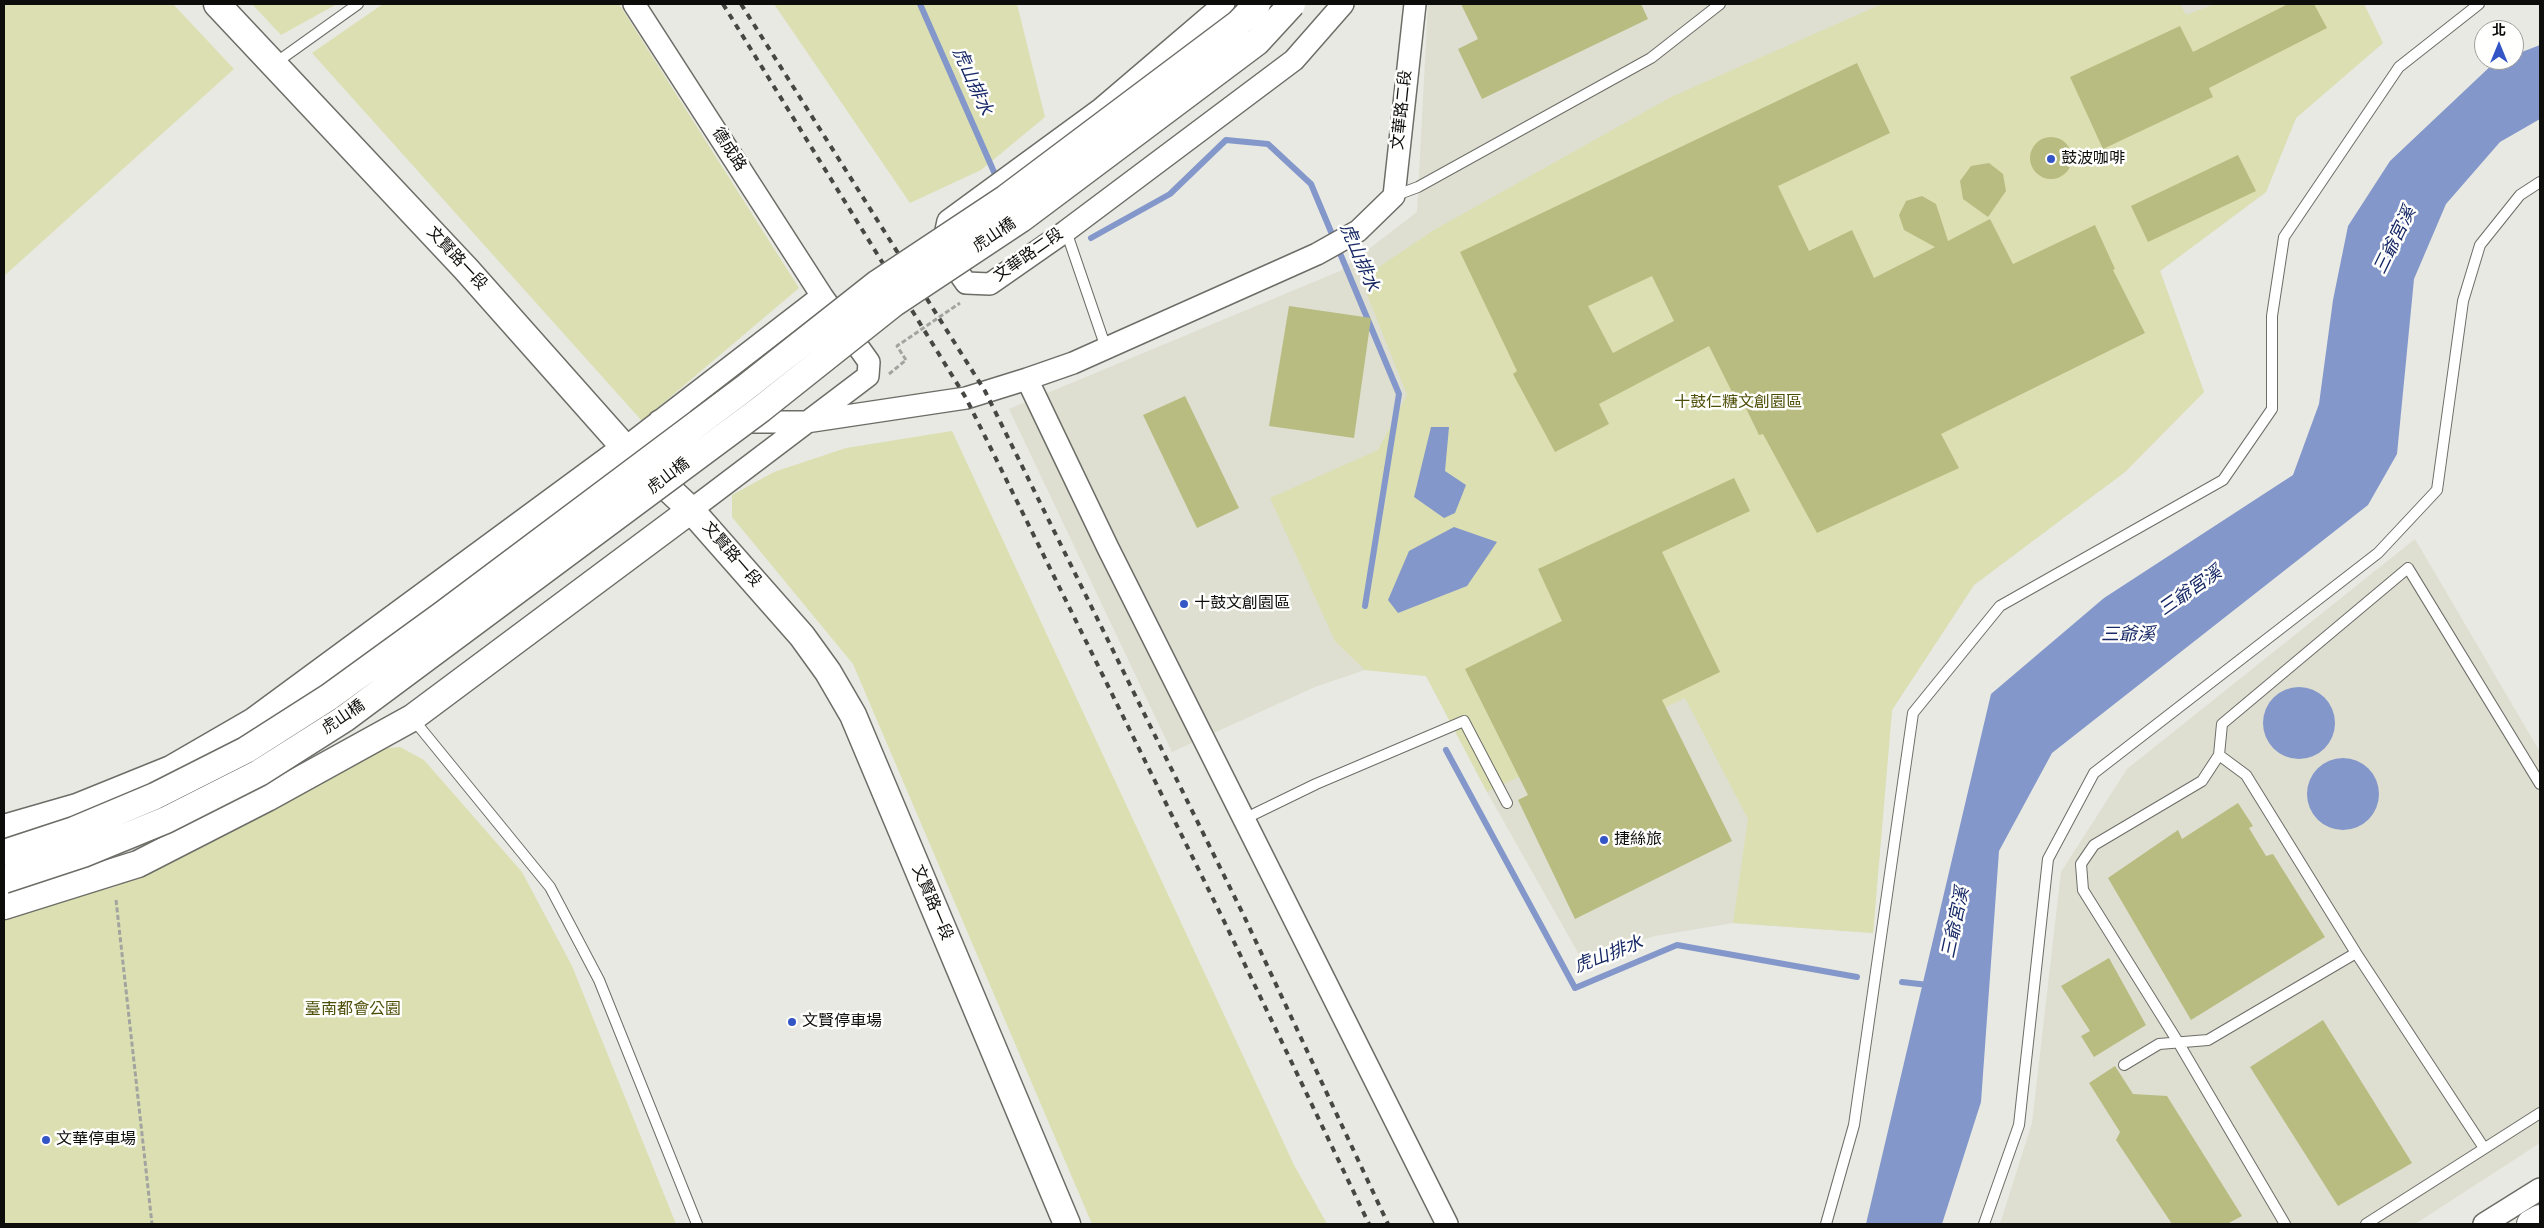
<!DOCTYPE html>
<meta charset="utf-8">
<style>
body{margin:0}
#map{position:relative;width:2544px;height:1228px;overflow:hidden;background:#e8e9e2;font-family:"Source Sans 3","Noto Sans TC",sans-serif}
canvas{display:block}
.frame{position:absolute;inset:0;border:5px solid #0d0d0b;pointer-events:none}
.north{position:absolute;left:2474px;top:20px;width:50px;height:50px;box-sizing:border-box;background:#fffffe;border:1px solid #9e9e9d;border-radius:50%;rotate:0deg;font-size:14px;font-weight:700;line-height:20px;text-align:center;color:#0d0d0b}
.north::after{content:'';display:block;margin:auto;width:18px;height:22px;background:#3355c5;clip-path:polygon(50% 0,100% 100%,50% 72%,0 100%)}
</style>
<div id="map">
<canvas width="2544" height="1228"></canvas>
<div class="frame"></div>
<div class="north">北</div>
</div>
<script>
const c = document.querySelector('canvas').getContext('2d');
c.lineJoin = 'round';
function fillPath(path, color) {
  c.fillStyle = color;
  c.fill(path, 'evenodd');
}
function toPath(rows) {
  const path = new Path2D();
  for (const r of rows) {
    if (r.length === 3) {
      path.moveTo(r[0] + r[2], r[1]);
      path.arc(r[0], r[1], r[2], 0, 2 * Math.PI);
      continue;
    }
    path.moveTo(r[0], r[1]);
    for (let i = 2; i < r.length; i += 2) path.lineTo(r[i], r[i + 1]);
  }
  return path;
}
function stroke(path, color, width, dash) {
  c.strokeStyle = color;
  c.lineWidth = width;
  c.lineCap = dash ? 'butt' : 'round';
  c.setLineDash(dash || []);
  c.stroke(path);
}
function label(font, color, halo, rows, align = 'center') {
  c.font = font + ' "Source Sans 3","Noto Sans TC",sans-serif';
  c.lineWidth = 5;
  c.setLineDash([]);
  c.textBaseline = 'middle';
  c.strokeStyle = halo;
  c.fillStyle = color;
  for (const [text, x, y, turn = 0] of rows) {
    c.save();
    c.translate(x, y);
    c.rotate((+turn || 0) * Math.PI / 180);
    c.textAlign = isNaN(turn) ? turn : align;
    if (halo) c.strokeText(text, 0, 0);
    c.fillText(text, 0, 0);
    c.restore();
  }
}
fillPath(toPath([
 [1428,4,2364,4,2383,43,2296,118,2266,192,2160,271,2204,392,2125,472,1974,585,1892,710,1873,933,1733,923,1655,936,1581,958,1487,792,1426,676,1365,670,1315,687,1172,752,1009,409,1340,271,1417,212],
 [2415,539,2540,752,2540,1143,2415,1224,2000,1224,2032,1123,2061,872,2127,769]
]), '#dedfd1');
fillPath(toPath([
 [4,4,173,4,234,69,4,276],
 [252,4,337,4,281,35],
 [383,4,619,4,799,288,642,421,312,53],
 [774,4,1017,4,1045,117,981,170,910,203],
 [1882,4,2180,4,2186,15,2215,4,2364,4,2383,43,2296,118,2266,192,2160,271,2204,392,2125,472,1974,585,1892,710,1873,933,1733,923,1748,819,1685,698,1487,792,1426,676,1365,670,1335,641,1270,498,1378,450,1407,395,1361,279,1434,230,1671,97],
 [952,431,1294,1165,1327,1224,1092,1224,853,664,732,517,732,495,774,472,846,448],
 [400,747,424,760,522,872,572,966,676,1224,4,1224,4,916,114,887,268,813,366,750]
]), '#dcdfb1');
fillPath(toPath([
 [2540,45,2540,119,2500,142,2446,204,2414,279,2397,454,2368,505,2052,753,1999,851,1981,1102,1942,1224,1866,1224,1991,694,2104,598,2293,475,2319,404,2333,300,2348,226,2390,161,2496,61,2514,60,2514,55],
 [1431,427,1449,427,1445,471,1466,485,1455,513,1444,518,1414,497],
 [1454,527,1497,542,1467,586,1398,613,1388,600,1409,551],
 [2299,723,36],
 [2343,794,36]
]), '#8397ca');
stroke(toPath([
 [920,4,994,172],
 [1091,238,1170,194,1226,140,1268,144,1311,184,1399,394,1365,606],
 [1446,750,1575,988,1677,945,1857,977],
 [1902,982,1928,985]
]), '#8397ca', 6);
fillPath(toPath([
 [1461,4,1641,4,1648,19,1482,99,1458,49,1478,39],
 [2288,4,2314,4,2327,28,2209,88,2213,97,2103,149,2070,77,2180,26,2193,52],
 [1857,63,1890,133,1778,186,1809,251,1852,230,1874,278,1935,247,1904,230,1899,215,1906,201,1922,196,1936,204,1948,241,1990,219,2013,264,2095,225,2115,269,2113,270,2145,333,1941,434,1959,468,1817,533,1763,434,1759,435,1742,400,1737,402,1709,346,1599,404,1609,424,1555,452,1513,374,1517,371,1460,252],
 [1652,276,1674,321,1613,353,1588,306],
 [2051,158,21],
 [2238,155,2256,191,2148,242,2131,206],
 [1989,163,2003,174,2006,191,1988,217,1963,199,1960,181,1971,166],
 [1289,306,1371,318,1354,438,1269,426],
 [1185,396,1239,508,1197,528,1143,415],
 [1734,478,1750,511,1662,552,1720,672,1662,700,1732,841,1575,919,1518,800,1528,795,1465,669,1562,621,1538,569],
 [2238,803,2253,826,2249,828,2266,856,2273,854,2325,937,2191,1020,2108,878,2178,830,2182,839],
 [2109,958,2146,1025,2094,1057,2081,1036,2090,1031,2061,986],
 [2323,1020,2412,1163,2338,1206,2250,1067],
 [2115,1066,2133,1094,2167,1096,2242,1216,2227,1224,2172,1224,2116,1140,2120,1132,2089,1083]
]), '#b9bc81');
const service = toPath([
 [274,64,358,4],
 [1394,196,1418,187,1651,58,1720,4],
 [1066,231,1106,348],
 [413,719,550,887,599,980,697,1224],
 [2219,755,2246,775,2356,953,2484,1148],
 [1242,820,1316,784,1464,721,1507,803],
 [2124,1065,2159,1044,2208,1040,2356,953],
 [1826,1224,1854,1125,1913,713,2000,606,2223,480,2272,409,2272,316,2284,237,2399,67,2479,4],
 [1984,1224,2019,1125,2048,859,2094,773,2378,553,2437,490,2463,301,2480,245,2520,195,2540,182],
 [2285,1224,2178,1042,2083,890,2081,864,2094,845,2202,781,2219,755,2222,724,2408,568,2540,784],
 [2366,1224,2540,1113]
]);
const minor = toPath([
 [634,4,822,296],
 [1224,4,1101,109,948,221,942,249,966,283,990,284,1066,231,1294,60,1343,4],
 [1027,379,1108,548,1447,1224],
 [659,421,706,422],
 [737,422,806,422,966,398,1027,379,1073,363,1317,254,1358,231,1394,196,1415,4],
 [625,448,822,296,869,362,868,376,691,510],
 [2484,1224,2540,1189]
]);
const tertiary = toPath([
 [217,4,466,269,625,448,691,510,802,636,828,672,853,715,1067,1224],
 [4,828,77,807,171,769,254,721,625,448],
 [4,906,138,864,267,798,412,718,691,510]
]);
const trunk = toPath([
 [2531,1224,2540,1219]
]);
stroke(service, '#6c6d67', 12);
stroke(minor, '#6c6d67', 24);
stroke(tertiary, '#6c6d67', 29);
stroke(trunk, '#6c6d67', 30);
stroke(toPath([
 [889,374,906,360],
 [116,900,152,1224]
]), '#a3a49f', 3, [5, 2.5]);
stroke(service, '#fff', 10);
stroke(minor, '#fff', 21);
stroke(tertiary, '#fff', 26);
stroke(trunk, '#fff', 28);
stroke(toPath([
 [723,4,966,398,1224,921,1369,1224],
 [741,4,985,391,1244,916,1388,1224]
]), '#464643', 4, [6, 6]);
const tertiaryBridge = toPath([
 [4,853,74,830,155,796,246,750,329,697,442,615,745,388,878,283,1006,198,1239,23,1257,4],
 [4,880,83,854,166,820,259,773,344,719,761,409,893,304,1021,219,1257,42,1292,4]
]);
stroke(tertiaryBridge, '#6c6d67', 29, []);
stroke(toPath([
 [906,360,897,346,960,303]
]), '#a3a49f', 3, [5, 2.5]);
stroke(tertiaryBridge, '#fff', 26);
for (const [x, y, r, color] of [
 [2051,159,5,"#3355c5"],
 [1184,604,5,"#3355c5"],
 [1604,840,5,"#3355c5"],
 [792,1022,5,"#3355c5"],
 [46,1140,5,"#3355c5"]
]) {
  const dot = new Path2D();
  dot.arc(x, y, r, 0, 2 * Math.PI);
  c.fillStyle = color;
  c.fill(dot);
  stroke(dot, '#fffffe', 2);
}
label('16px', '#0d0d0b', '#fffffe', [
 ["文華路二段",1403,110,-84],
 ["德成路",728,150,57],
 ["虎山橋",995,236,-34],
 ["文華路二段",1029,256,-35],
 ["文賢路一段",456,259,47],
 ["虎山橋",669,477,-37],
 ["文賢路一段",731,555,49],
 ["虎山橋",344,718,-34],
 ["文賢路一段",931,903,67]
]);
label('16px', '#0d0d0b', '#fffffe', [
 ["鼓波咖啡",2061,159],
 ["十鼓文創園區",1194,604],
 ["捷絲旅",1614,840],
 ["文賢停車場",802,1022],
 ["文華停車場",56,1140]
], 'left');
label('16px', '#4e4f07', '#fffffe', [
 ["十鼓仁糖文創園區",1738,403],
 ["臺南都會公園",353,1010]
]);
label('italic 18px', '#162865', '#fffffe', [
 ["虎山排水",971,82,66],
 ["三爺宮溪",2396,241,-64],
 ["虎山排水",1358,258,67],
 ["三爺宮溪",2191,592,-35],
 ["三爺溪",2128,636],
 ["三爺宮溪",1957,923,-78],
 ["虎山排水",1609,956,-21]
]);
</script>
